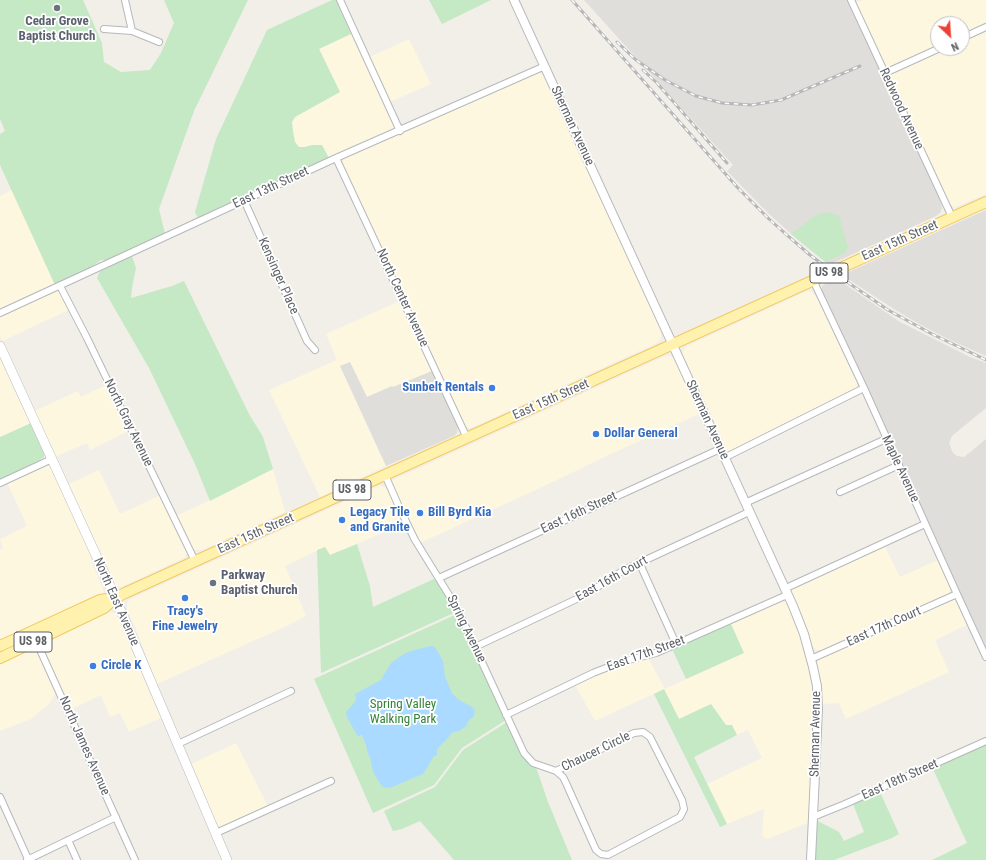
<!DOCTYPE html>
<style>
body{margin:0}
#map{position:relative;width:986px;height:860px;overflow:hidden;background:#f1efe8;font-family:"Roboto Condensed",sans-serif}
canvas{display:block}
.north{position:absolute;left:930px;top:16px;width:40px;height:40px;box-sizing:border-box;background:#fff;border:1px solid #bfc1c3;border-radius:50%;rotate:155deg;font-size:11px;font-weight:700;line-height:16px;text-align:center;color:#5f6368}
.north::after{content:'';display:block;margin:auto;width:14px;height:18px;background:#ea4335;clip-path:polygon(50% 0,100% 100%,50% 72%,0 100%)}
</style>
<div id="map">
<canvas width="986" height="860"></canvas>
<div class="north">N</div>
</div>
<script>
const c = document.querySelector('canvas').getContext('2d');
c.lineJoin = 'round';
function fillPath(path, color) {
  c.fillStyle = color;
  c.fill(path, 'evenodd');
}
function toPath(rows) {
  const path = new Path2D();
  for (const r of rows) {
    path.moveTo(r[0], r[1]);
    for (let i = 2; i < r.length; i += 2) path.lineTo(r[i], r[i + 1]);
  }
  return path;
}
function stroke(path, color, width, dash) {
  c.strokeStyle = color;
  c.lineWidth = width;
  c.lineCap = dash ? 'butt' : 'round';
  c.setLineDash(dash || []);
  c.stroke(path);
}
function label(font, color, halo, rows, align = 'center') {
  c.font = font + ' "Roboto Condensed",sans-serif';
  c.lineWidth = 3.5;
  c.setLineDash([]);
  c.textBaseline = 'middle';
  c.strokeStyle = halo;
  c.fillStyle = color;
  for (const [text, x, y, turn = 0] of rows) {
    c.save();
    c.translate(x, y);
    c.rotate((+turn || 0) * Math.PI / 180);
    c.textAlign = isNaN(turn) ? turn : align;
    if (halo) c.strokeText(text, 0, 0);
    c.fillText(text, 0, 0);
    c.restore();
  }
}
fillPath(toPath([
 [863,0,986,0,986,24,962,35,962,24,938,24,938,46,886,69,855,3],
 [986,30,986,194,956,207,954,207,949,204,889,75,947,48,962,48,962,41],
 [351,34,364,60,396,129,329,158,312,145,305,147,299,147,295,142,293,132,292,122,295,117,340,92,319,48],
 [409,39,431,84,390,102,370,57],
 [538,72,542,74,546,78,660,327,661,336,660,340,657,343,471,428,468,428,464,425,454,404,436,362,343,166,342,163,346,157],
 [12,190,55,285,0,310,0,196],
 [56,290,60,292,69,310,2,341,0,336,0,315],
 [807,291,812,292,819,301,857,383,857,388,855,391,730,452,725,451,683,361,682,356,684,349,687,346],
 [400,301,432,371,393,387,392,386,367,397,350,362,340,366,386,466,320,497,269,390,337,360,326,334],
 [0,355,44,451,44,455,43,459,40,460,0,480],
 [665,356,670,356,675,359,701,413,613,453,542,487,420,543,410,525,395,491,392,483,393,480],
 [106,385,129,431,90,450,87,443,55,457,34,411,78,391,81,397],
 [47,464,51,468,90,554,93,566,104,591,103,594,100,597,0,643,0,550,3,548,0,539,27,526,7,482],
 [273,469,285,512,202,550,196,550,194,549,188,540,176,516,221,495],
 [99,470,120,514,161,495,187,550,187,553,184,558,121,587,116,586,113,582,114,581,69,484],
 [379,486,385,487,390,493,404,524,330,555,325,547,285,566,306,616,289,625,157,684,136,629,127,609,127,604,130,599],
 [884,545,900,577,938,560,950,586,950,590,949,594,948,595,838,644,822,650,816,650,812,645,790,592,790,589],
 [953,600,955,600,957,602,967,625,935,640,949,672,846,719,839,703,821,704,816,667,817,662,821,658],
 [782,601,786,602,789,607,801,635,812,678,815,701,810,822,767,839,762,836,764,809,727,824,707,784,762,758,748,730,737,735,732,725,726,725,711,704,679,719,664,689,595,721,575,685,594,676,622,665,648,658,665,689,744,653,731,624],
 [108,612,114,613,118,617,149,691,161,718,129,732,120,713,110,717,101,695,70,710,41,645,41,643,66,629,78,626],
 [35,646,57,691,49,704,31,719,0,731,0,661],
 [236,743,268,807,222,827,220,827,217,825,191,764]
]), '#fef7e0');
fillPath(toPath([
 [584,0,848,0,939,196,942,208,940,213,936,216,829,265,798,240,768,213,727,171,733,165],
 [986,210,986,356,950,340,921,325,894,309,842,275],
 [836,278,900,322,970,357,986,363,986,408,952,436,949,443,953,453,957,456,964,457,986,439,986,653,822,293,821,290,823,285],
 [350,362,367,397,392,386,393,387,432,371,457,423,458,427,457,433,454,436,386,466,340,366]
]), '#e0deda');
fillPath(toPath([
 [0,0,83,0,102,43,104,62,121,72,150,70,161,53,174,23,164,0,248,0,194,111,159,209,165,234,103,263,104,260,101,260,87,270,55,285,0,165,0,134,5,131,0,119],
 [332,0,336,0,351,34,319,49,340,92,295,117,292,122,293,132,295,142,299,147,305,147,312,145,322,145,329,158,198,219,195,212,216,139,267,30],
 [429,0,491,0,442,24],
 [828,212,839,216,848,248,845,253,826,262,791,234,799,228,816,215],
 [132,256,136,268,132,288,131,298,172,286,184,281,249,414,263,437,273,469,210,501,195,464,149,368,97,278,100,271],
 [31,423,45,453,44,457,40,460,0,480,0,437],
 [357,544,370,586,373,607,436,578,456,612,321,673,317,550,325,547,330,555],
 [457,614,506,720,462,748,434,785,373,813,314,679],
 [731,624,744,653,686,679,672,649],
 [664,689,679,719,711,704,726,725,732,725,737,735,694,757,727,824,720,827,654,694],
 [507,722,536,767,548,802,572,860,454,860,420,821,402,829,393,831,384,811,435,787,463,750],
 [986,744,986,860,932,860,967,843,932,767],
 [880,792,899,834,892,838,834,860,814,860,816,820,839,832,844,841,864,832,853,804]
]), '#c5e8c5');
fillPath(toPath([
 [431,646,435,647,443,661,445,677,452,693,459,700,472,707,475,711,474,716,469,720,466,726,459,731,453,732,446,740,437,749,437,755,433,757,427,768,423,774,390,788,383,787,379,782,373,772,370,757,368,754,366,745,362,735,360,735,359,737,357,735,347,717,346,712,355,702,356,698,355,694,381,680,391,663,404,654,411,651]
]), '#aadaff');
const minor = toPath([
 [340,0,400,131],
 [851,0,952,217],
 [104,29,132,31,125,0],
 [132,31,159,42],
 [962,38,986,27],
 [885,73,940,48],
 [336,158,467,438],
 [244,200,307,341,315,350],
 [813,280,864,388,957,594,986,657],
 [60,286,87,338,195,561],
 [0,313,336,158,545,66],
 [724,458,864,388],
 [385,475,400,509,415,540,457,608,524,753,533,763,556,771,563,777,566,783,596,850,601,854,608,855,680,817,684,809,682,800,650,737,643,732,634,733,556,771],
 [0,483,52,459],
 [840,492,899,465],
 [745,503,886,439],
 [639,562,676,644],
 [439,578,720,449],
 [784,589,925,524],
 [32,632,135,860],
 [475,647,585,595,624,570,749,512],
 [811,659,957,594],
 [506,715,593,673,621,662,656,653,787,595],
 [178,744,291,691],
 [0,797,28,859],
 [813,817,845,804,986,741],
 [216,833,331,781],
 [68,840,77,860],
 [27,860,116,817]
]);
const tertiary = toPath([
 [514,0,793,606,804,634,813,667,817,686,818,709,811,860]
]);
const secondary = toPath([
 [0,346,111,588,227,860]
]);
const primary = toPath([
 [0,646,100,600,115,598,125,593,986,202],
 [0,658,104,608,115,598]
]);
stroke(minor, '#b5b8bc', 8);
stroke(tertiary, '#b5b8bc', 10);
stroke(secondary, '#b6babf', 10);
stroke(primary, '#f2c960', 12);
stroke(minor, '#fff', 6);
stroke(tertiary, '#fff', 8);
stroke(secondary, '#fff', 9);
stroke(primary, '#fff2af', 10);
const rail = toPath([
 [572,0,737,187,769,219,788,236,810,255,840,277,888,310,932,334,986,360],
 [617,42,636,60,665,80,696,96,722,103,752,105,781,100,860,66],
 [643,70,657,83,727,163]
]);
stroke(rail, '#b6b7b8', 3);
stroke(rail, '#fff', 1.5, [4.5]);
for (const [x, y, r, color] of [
 [57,8,4,"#6b7280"],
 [492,388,4,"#3f7fe0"],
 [596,434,4,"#3f7fe0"],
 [420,513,4,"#3f7fe0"],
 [342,520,4,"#3f7fe0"],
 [213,583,4,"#6b7280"],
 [185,598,4,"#3f7fe0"],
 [93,666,4,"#3f7fe0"]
]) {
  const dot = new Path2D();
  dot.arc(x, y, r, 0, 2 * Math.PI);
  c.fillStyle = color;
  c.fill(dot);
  stroke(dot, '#fff', 1.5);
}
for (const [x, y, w] of [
 [829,273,38],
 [352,490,38],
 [33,642,38]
]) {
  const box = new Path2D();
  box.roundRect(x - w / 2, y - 10, w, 20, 3);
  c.fillStyle = '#fff';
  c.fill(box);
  stroke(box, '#5f6368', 1);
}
label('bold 12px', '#5f6368', null, [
 ["US 98",829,273],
 ["US 98",352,490],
 ["US 98",33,642]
]);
label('bold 13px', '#5b616d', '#fff', [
 ["Cedar Grove",57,22],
 ["Baptist Church",57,37],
 ["Parkway",221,576,"left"],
 ["Baptist Church",221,591,"left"]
]);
label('13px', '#5f6368', '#fff', [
 ["Redwood Avenue",901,109,65],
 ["Sherman Avenue",572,126,65],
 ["East 13th Street",271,188,-25],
 ["East 15th Street",900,241,-24],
 ["Kensinger Place",278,276,66],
 ["North Center Avenue",402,298,65],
 ["East 15th Street",551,400,-24],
 ["Sherman Avenue",707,420,65],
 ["North Gray Avenue",128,423,64],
 ["Maple Avenue",900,469,65],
 ["East 16th Street",579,513,-25],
 ["East 15th Street",256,534,-24],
 ["East 16th Court",612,579,-29],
 ["North East Avenue",116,602,66],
 ["East 17th Court",884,627,-24],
 ["Spring Avenue",466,629,64],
 ["East 17th Street",646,654,-20],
 ["Sherman Avenue",816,734,-89],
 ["North James Avenue",84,746,66],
 ["Chaucer Circle",596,752,-26],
 ["East 18th Street",900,780,-24]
]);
label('bold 13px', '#366cbe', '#fff', [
 ["Sunbelt Rentals",484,388,"right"],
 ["Dollar General",604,434],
 ["Legacy Tile",350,513],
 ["and Granite",350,528],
 ["Bill Byrd Kia",428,513],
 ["Tracy's",185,612,"center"],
 ["Fine Jewelry",185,627,"center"],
 ["Circle K",101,666]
], 'left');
label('13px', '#348238', '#fff', [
 ["Spring Valley",403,705],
 ["Walking Park",403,720]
]);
</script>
